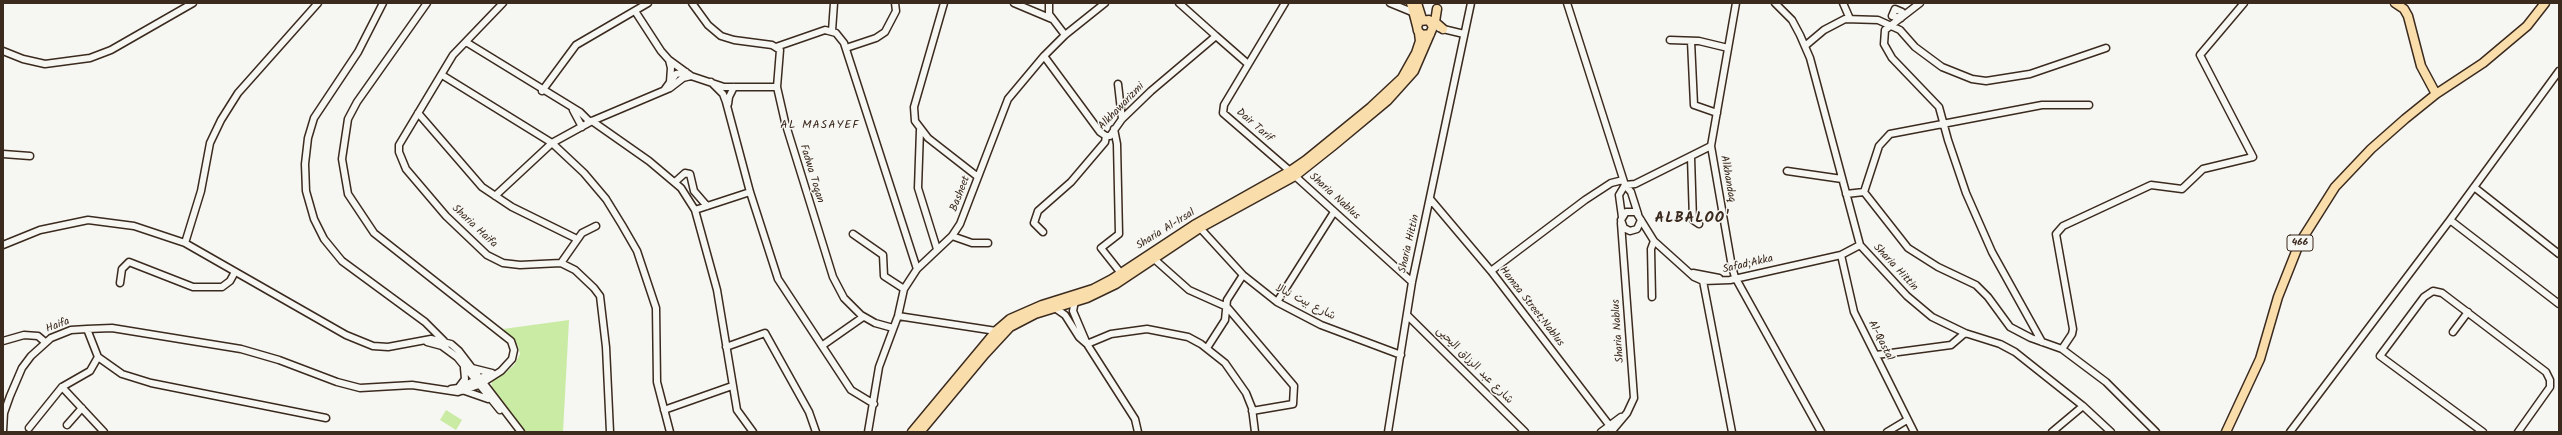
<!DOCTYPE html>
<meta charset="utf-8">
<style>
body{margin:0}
#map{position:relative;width:2562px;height:435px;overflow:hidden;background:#f6f6f2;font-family:Kalam,sans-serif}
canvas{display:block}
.frame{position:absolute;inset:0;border:4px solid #3b2a1e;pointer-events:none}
</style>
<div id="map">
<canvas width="2562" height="435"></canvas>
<div class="frame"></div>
</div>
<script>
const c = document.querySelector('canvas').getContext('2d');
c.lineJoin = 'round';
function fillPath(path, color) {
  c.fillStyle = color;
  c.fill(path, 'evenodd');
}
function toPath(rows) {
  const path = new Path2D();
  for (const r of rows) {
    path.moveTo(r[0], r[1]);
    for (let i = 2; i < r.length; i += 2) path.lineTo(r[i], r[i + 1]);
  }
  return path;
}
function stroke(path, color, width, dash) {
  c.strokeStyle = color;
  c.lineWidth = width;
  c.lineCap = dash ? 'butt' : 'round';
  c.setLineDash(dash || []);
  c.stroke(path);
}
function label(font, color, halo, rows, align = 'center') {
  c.font = font + ' Kalam,"Playpen Sans Arabic",sans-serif';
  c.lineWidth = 3;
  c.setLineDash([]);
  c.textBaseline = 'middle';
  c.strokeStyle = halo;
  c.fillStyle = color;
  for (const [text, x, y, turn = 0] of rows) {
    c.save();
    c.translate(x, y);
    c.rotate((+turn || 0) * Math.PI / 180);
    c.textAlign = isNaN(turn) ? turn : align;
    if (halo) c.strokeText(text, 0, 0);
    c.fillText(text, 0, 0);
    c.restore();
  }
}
fillPath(toPath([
 [569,320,563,432,521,432,491,393,492,379,494,376,503,375,514,365,520,354,518,346,503,329],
 [446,410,462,420,456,430,440,420]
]), '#c9eba4');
const minor = toPath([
 [318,3,238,93,221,120,210,143,201,191,185,243,346,335,373,346,388,347,431,339,451,344,459,351,521,432],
 [383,3,358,52,314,118,308,138,305,164,306,191,314,219,324,239,342,261,425,322,444,341],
 [503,3,453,55,399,145,399,152,406,169,446,216,487,255,503,263,520,265,561,263,575,270,594,288,600,296,606,347,610,432],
 [692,3,708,25,721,36,734,40,772,45,780,50,777,87,785,122,833,277,844,298,861,315,875,323,893,328],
 [944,3,914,107,915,121,928,138,978,177],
 [1014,3,1052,19],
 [1049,3,1049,14,1065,35],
 [1179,3,1216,36],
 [1285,3,1224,105,1223,113,1290,171],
 [1390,3,1412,12],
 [1567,3,1625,185,1631,192,1638,214],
 [1736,3,1711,146,1732,267,1735,277,1821,432],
 [1775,3,1792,20,1800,35,1810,58,1860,245,1907,296,1932,317,1965,333,2000,344,2015,352,2083,406,2111,432],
 [1843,3,1850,19],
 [1920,3,1885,30,1884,44,1892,58,1939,107,1948,140,1966,193,1992,252,2042,342],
 [635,11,661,51,669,60,691,76,724,87,777,87],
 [1901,18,1892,16,1895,9,1902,12,1901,18],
 [1439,28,1464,34],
 [832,31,834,3],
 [1670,40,1699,41,1728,48],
 [1691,41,1694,105,1717,113],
 [466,42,580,112,590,122],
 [1805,46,1824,30,1845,19,1878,20,1900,30,1915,47,1942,67,1972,79,1986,81,2030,74,2106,48],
 [776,47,825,30,836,33,844,43,917,269],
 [846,48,876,38,885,32,896,11,895,3],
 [3,51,23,59,45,64,90,58,111,50,193,3],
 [1044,56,1100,132,1106,136],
 [669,60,671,68,670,82],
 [442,75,552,143,584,173,606,199,622,225,637,251,656,308,657,382,670,432],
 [711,82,723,94,726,102,750,192,778,279,851,390,874,404],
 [1118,84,1122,119],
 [665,89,676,74,686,72],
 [542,91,576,45,648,3],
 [728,104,729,97,734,87],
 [573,110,582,127],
 [418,113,482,187,512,207,577,239],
 [592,121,649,161,681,188,695,210,717,290,737,410,753,432],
 [1114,129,1117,144,1119,234,1101,248,1120,272],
 [920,130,918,188,937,249],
 [1106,136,1110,136,1122,119,1151,91,1216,36,1248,64],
 [3,154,30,156],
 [1691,157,1693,220,1699,224],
 [1787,171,1842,179],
 [1295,176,1412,282],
 [675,182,685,173,690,174,694,191,707,206],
 [1625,185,1635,184,1711,146],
 [2474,187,2559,254],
 [1864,192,1879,146,1890,134,2042,105,2089,105],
 [1846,194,1864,192,1908,248,1938,267,1976,285,1988,297,2010,327,2031,338,2062,349,2106,382,2156,432],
 [495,196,552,143,592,121,670,88,683,78,691,76],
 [1431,200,1491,271,1613,430],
 [695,210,750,192],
 [1622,217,1619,195,1625,185],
 [1641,220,1637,229,1630,231,1624,228,1621,220,1626,212,1636,212,1654,241,1694,277,1703,281,1730,280,1841,255,1860,245],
 [2450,220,2559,304],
 [1200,228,1243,275,1277,302,1321,325,1401,355],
 [1043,232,1034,223,1038,211,1071,182,1105,142,1106,136],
 [853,234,883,255,884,276,904,289],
 [952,236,972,243,988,243],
 [3,245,40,230,88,220,134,226,185,243],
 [1841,255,1854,312,1914,432],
 [1153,258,1189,290,1227,307,1294,386,1293,404,1252,411],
 [561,263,582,233,596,226],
 [1491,271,1585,200,1611,183,1623,180],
 [1693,273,1719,278],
 [1703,281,1732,432],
 [120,283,122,269,129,262,193,287,222,287,230,281,235,272],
 [1652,297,1651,249,1654,241],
 [1075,301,1073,311,1087,344],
 [1277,302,1334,212],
 [1055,308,1065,315,1079,337,1087,344],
 [898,316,996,331],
 [1408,316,1525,432],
 [87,329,112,328,241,349,279,360,337,382,360,388,412,385,458,392,479,385,501,371,512,359,514,350,511,341,374,233,348,194,342,159,348,119,357,102,427,3],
 [2453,332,2468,312],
 [3,341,24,335,38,336,45,342],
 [427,342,442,346,457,357,500,410],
 [823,345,863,317],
 [726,347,765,333,809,412,816,432],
 [1207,348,1225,320,1227,300,1243,275],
 [2062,349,2072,334,2073,329,2056,234,2063,226,2151,185,2182,189,2203,169,2253,157,2200,55,2244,3],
 [1876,355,1951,345,1965,333],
 [98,357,122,374,151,383,326,418],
 [472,368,492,373],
 [459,387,465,379,464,368],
 [451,389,458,388,492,373],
 [465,391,488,399],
 [664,410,732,386],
 [67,425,82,408],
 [29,428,62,387],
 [3,431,4,413,10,396,22,368,31,356,51,338,71,330,87,329,98,357,90,371,62,387,104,432],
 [868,432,879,367,898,316,904,289,917,269,952,236,960,224,1008,99,1044,56,1065,35,1105,3],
 [1138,432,1135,419,1087,344,1111,334,1147,329,1188,337,1201,344,1225,363,1246,393,1252,408,1255,432],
 [1388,432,1412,282,1471,3],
 [1601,432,1621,417],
 [1611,432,1627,413,1634,398,1621,223],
 [1887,432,1907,420],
 [2052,432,2083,406],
 [2290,432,2450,220,2559,71],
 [2483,432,2380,356,2424,297,2433,291,2442,293,2546,372,2550,380,2550,387,2518,432]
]);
const major = toPath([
 [1411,3,1417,26],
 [1417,3,1422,19],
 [2395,3,2404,9,2408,16,2421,66,2436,94],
 [1437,9,1435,22,1443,29],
 [912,432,996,331,1010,319,1042,305,1093,289,1112,279,1194,225,1290,171,1306,160,1371,107,1402,78,1416,53,1420,41,1419,33],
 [920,432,985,354,1010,327,1035,314,1087,298,1116,284,1200,228,1295,176,1334,145,1387,101,1414,71,1433,27,1429,20,1420,21,1417,26,1418,31,1422,35,1430,34],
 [2226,432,2260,359,2278,297,2299,244,2335,187,2371,149,2405,119,2436,94,2483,63,2527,26,2545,3]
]);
stroke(minor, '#3b2a1e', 9);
stroke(major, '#3b2a1e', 11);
stroke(minor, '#f6f6f2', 6);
stroke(major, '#f9ddab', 8);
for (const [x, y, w] of [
 [2300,243,26]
]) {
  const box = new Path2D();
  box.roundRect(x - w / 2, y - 8, w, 16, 3);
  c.fillStyle = '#f6f6f2';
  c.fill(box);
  stroke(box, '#3b2a1e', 1);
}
label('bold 10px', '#3b2a1e', null, [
 ["466",2300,243]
]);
label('11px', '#3b2a1e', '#f6f6f2', [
 ["Alkhawarizmi",1122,107,-46],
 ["Dair Tarif",1254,126,41],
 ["Fadwa Toqan",811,174,73],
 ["Alkhandaq",1727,179,80],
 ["Basheet",961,194,-69],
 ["Sharia Nablus",1334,197,42],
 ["Sharia Haifa",474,227,43],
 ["Sharia Al-Irsal",1166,230,-32],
 ["Sharia Hittin",1410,244,-77],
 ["Safad;Akka",1748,265,-13],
 ["Sharia Hittin",1895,268,47],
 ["شارع بيت نبالا",1305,303,27],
 ["Hamza Street;Nablus",1531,307,52],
 ["Haifa",58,326,-21],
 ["Sharia Nablus",1619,331,-94],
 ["Al-Qastal",1880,341,63],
 ["شارع عبد الرزاق اليحيى",1474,366,45]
]);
c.letterSpacing = '1px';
label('12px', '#3b2a1e', '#f6f6f2', [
 ["AL MASAYEF",820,126]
]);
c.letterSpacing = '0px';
c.letterSpacing = '1px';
label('bold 15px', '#3b2a1e', '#f6f6f2', [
 ["ALBALOO'",1692,219]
]);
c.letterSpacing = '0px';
</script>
